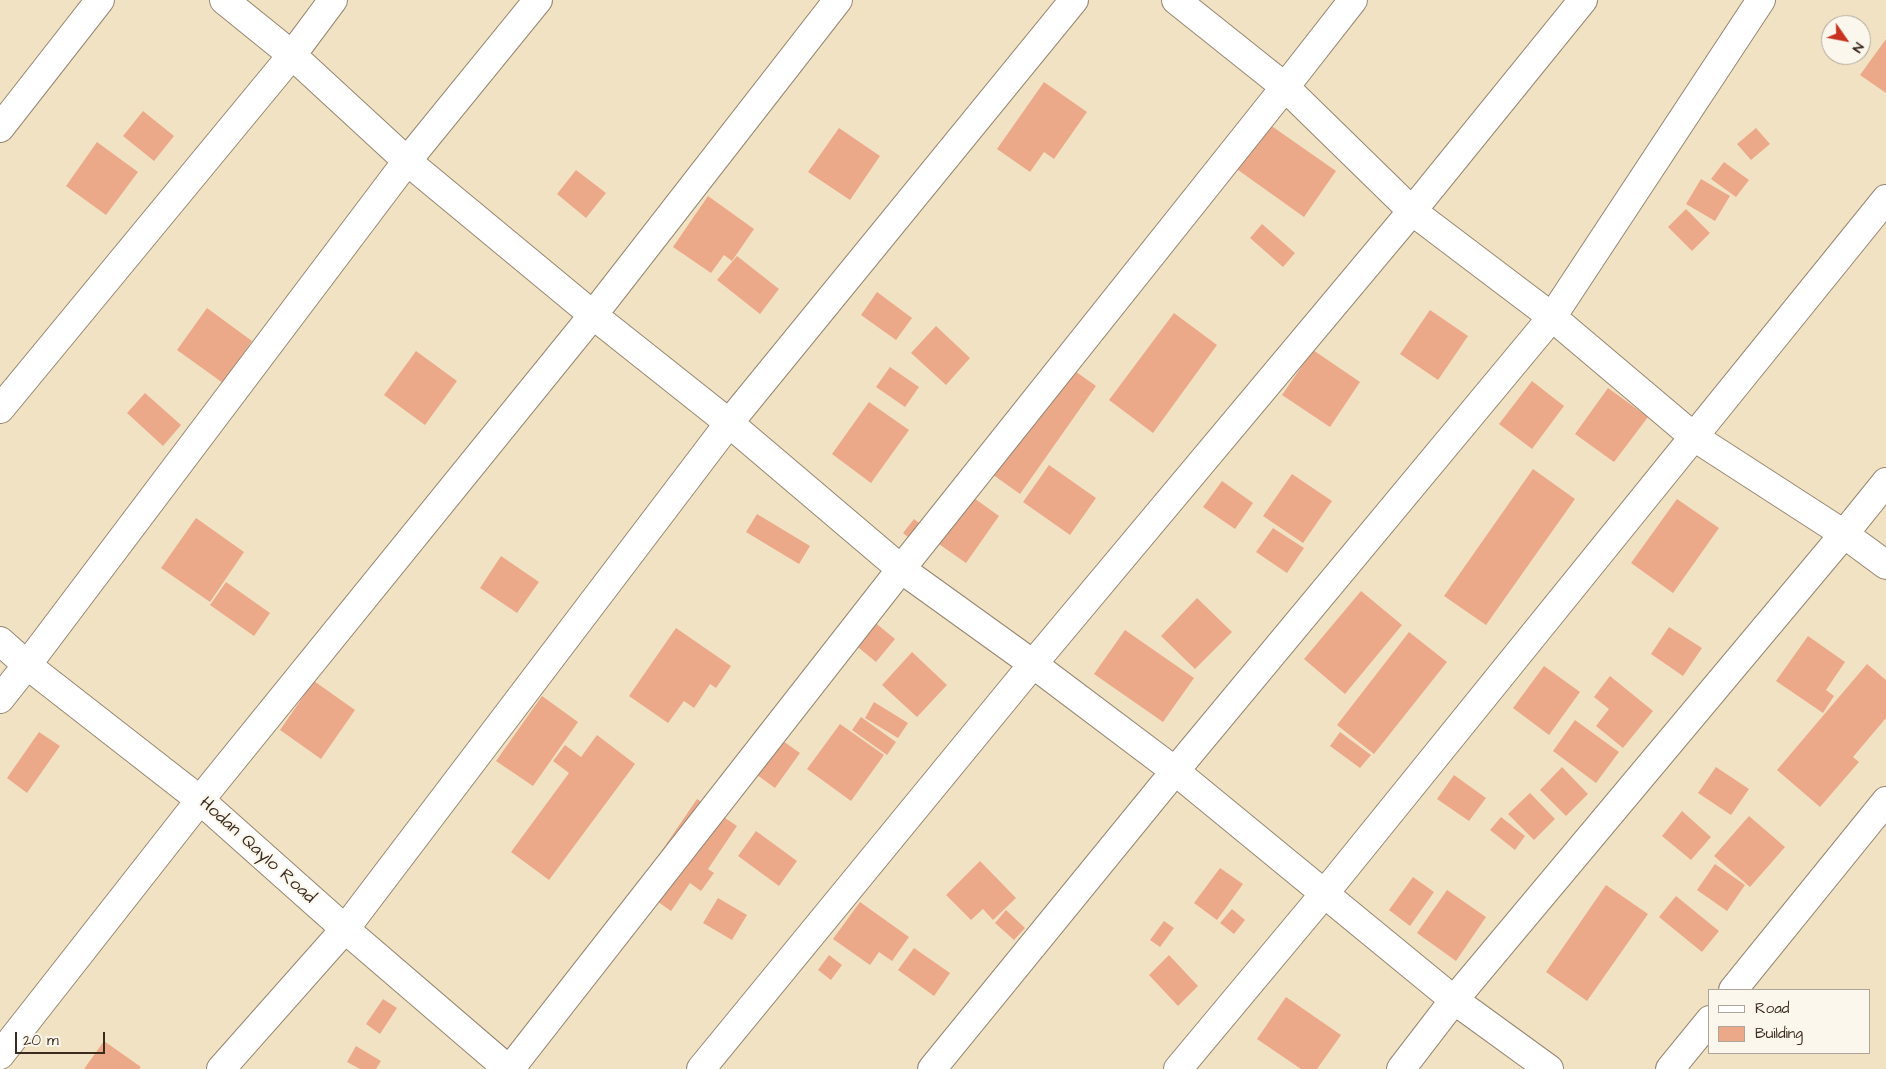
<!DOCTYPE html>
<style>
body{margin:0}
#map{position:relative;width:1886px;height:1069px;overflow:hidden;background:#f2e2c4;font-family:"Architects Daughter",sans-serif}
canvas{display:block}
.legend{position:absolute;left:1708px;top:989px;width:162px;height:65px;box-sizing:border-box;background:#fbf7ec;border:1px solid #aea59a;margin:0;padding:6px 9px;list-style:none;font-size:15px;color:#3b2a1e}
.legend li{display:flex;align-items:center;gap:10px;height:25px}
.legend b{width:25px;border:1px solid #aea59a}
.north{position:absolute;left:1821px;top:15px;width:50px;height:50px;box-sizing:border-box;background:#fbf7ec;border:1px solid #aea59a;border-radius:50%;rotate:123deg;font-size:14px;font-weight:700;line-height:20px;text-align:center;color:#3b2a1e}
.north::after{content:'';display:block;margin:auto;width:18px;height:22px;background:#c8321e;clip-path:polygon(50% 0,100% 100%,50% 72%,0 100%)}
.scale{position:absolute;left:15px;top:1032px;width:90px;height:22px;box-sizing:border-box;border:2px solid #3b2a1e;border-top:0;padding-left:6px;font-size:15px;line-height:18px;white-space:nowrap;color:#3b2a1e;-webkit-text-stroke:4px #fbf7ec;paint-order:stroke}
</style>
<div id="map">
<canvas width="1886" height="1069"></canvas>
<ul class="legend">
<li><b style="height:6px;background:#fff"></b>Road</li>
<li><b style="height:14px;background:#eba989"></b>Building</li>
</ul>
<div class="north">N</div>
<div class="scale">20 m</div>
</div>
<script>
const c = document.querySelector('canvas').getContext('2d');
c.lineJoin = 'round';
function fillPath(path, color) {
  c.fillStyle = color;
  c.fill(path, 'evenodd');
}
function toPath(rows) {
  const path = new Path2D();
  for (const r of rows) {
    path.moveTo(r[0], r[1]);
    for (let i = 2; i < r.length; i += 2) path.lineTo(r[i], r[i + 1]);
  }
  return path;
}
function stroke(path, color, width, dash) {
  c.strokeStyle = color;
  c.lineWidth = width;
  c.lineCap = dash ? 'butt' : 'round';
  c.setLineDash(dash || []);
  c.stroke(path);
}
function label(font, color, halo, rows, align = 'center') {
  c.font = font + ' "Architects Daughter",sans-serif';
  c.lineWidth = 4.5;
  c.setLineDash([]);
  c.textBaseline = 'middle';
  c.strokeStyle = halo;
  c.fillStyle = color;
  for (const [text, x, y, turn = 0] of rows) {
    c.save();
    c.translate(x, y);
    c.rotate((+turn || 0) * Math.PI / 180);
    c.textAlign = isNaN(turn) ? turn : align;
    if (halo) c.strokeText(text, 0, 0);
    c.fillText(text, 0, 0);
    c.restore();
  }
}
fillPath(toPath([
 [1886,39,1886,93,1860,75],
 [1044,82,1087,112,1054,159,1044,152,1030,172,997,149],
 [143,111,174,136,154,161,123,136],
 [1263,120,1336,171,1304,217,1231,165],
 [839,128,880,156,850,200,808,172],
 [1756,128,1770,144,1751,160,1737,144],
 [97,142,138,172,106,215,66,186],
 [1724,162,1749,180,1736,197,1711,179],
 [576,170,606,193,586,218,557,194],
 [1701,179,1730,196,1715,221,1686,204],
 [708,196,754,229,732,261,724,255,711,273,673,247],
 [1686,209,1710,233,1692,251,1668,227],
 [1262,224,1295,253,1283,267,1250,238],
 [737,256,779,289,760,314,717,280],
 [877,292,912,318,896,340,861,315],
 [207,308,252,341,223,383,177,350],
 [1430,310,1468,336,1438,380,1400,354],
 [1174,313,1217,345,1153,433,1109,400],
 [936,326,970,358,946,385,911,353],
 [1313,350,1360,382,1330,427,1282,395],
 [416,351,457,381,425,425,384,395],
 [1058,359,1096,386,1020,494,982,467],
 [890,367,919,387,905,407,876,387],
 [1532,381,1564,406,1532,449,1499,424],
 [1608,388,1648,417,1614,462,1575,434],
 [145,393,181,425,163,446,127,413],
 [869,402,909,430,871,483,832,454],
 [1049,465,1096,498,1070,535,1023,502],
 [1533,469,1575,499,1486,625,1444,596],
 [1292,474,1332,501,1303,543,1263,516],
 [1222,481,1253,503,1235,529,1203,507],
 [960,488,999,516,966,563,926,535],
 [1677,499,1719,528,1673,593,1631,563],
 [757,514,810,546,799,564,746,532],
 [196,518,244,552,210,602,161,568],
 [914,519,927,529,917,544,903,533],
 [1273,528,1304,548,1287,573,1256,552],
 [501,556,539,582,517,613,480,588],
 [226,582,270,613,254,636,210,605],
 [1361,591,1402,625,1345,694,1304,659],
 [1197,598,1232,632,1195,669,1161,636],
 [861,611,895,639,876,662,842,634],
 [1669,627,1702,648,1683,676,1651,654],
 [676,628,731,666,716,688,710,684,694,708,684,701,668,723,629,696],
 [1125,630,1194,678,1163,722,1094,674],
 [1409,632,1447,662,1374,754,1337,725],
 [1808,636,1845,662,1826,690,1834,696,1823,713,1776,681],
 [912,652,947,685,917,717,882,685],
 [1867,664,1886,680,1886,718,1853,757,1859,762,1820,807,1777,770],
 [1544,666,1580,692,1549,735,1513,708],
 [1610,676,1653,711,1623,748,1596,726,1609,709,1594,697],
 [314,681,355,710,321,759,280,730],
 [542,696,578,722,533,786,496,761],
 [874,702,908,723,898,738,865,718],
 [861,717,896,742,887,755,852,730],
 [1575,720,1619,752,1596,783,1553,751],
 [840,724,884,755,851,801,807,769],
 [760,725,800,753,775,788,735,759],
 [39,732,60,746,27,793,7,778],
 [1340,732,1371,755,1360,768,1330,746],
 [597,735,635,764,549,880,511,852,569,773,553,761,565,745,581,757],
 [1562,767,1588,794,1566,816,1540,790],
 [1716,767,1749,789,1731,815,1698,793],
 [1454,775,1486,798,1469,821,1437,799],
 [1530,793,1555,819,1534,840,1508,814],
 [697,799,737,826,708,869,714,873,701,891,690,883,671,911,637,887],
 [1682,811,1711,837,1691,860,1662,836],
 [1749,816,1785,847,1750,887,1714,856],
 [1501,817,1525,836,1515,850,1490,830],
 [756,831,797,861,779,886,738,856],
 [980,861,1016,898,993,920,983,909,971,920,946,895],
 [1715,864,1745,885,1727,911,1697,890],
 [1220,868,1243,884,1217,920,1194,903],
 [1413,877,1434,892,1410,926,1389,910],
 [1606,885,1648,914,1587,1001,1546,972],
 [1447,890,1486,917,1456,961,1417,933],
 [1676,896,1719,931,1702,952,1659,917],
 [718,898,747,915,732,940,703,923],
 [860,902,909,937,892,961,879,952,870,965,833,939],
 [1232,909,1245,920,1234,934,1220,923],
 [1006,910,1025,928,1014,940,995,923],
 [1164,921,1174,928,1160,947,1150,940],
 [914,948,950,973,934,996,898,970],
 [829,955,842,965,831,980,818,970],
 [1169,955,1198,986,1178,1006,1149,975],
 [1286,997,1341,1035,1317,1069,1301,1069,1257,1039],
 [383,999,397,1008,380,1034,366,1024],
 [104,1041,141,1067,139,1069,84,1069],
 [356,1046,381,1061,376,1069,360,1069,347,1062]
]), '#eba989');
const minor = toPath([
 [224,0,292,55,407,161,593,315,729,423,901,569,1033,664,1175,771,1454,1000,1549,1069],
 [1176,0,1285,87,1412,211,1552,317,1694,437,1844,534,1886,565],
 [0,128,100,0],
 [0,409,292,55,333,0],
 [0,641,27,665,200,800,345,929,508,1069],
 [0,699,27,665,407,161,538,0],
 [1733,990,1886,801],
 [0,1055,200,800,593,315,838,0],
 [221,1069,345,929,729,423,1074,0],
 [510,1069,901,569,1285,87,1353,0],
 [701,1069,1033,664,1412,211,1583,0],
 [932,1069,1175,771,1552,317,1761,0],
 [1178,1069,1324,894,1886,199],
 [1401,1069,1454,1000,1844,534,1886,482],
 [1670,1069,1710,1020]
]);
stroke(minor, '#968671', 30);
stroke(minor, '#fff', 28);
label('18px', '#3b2a1e', '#fbf7ec', [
 ["Hodan Qaylo Road",257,851,42]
]);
</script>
